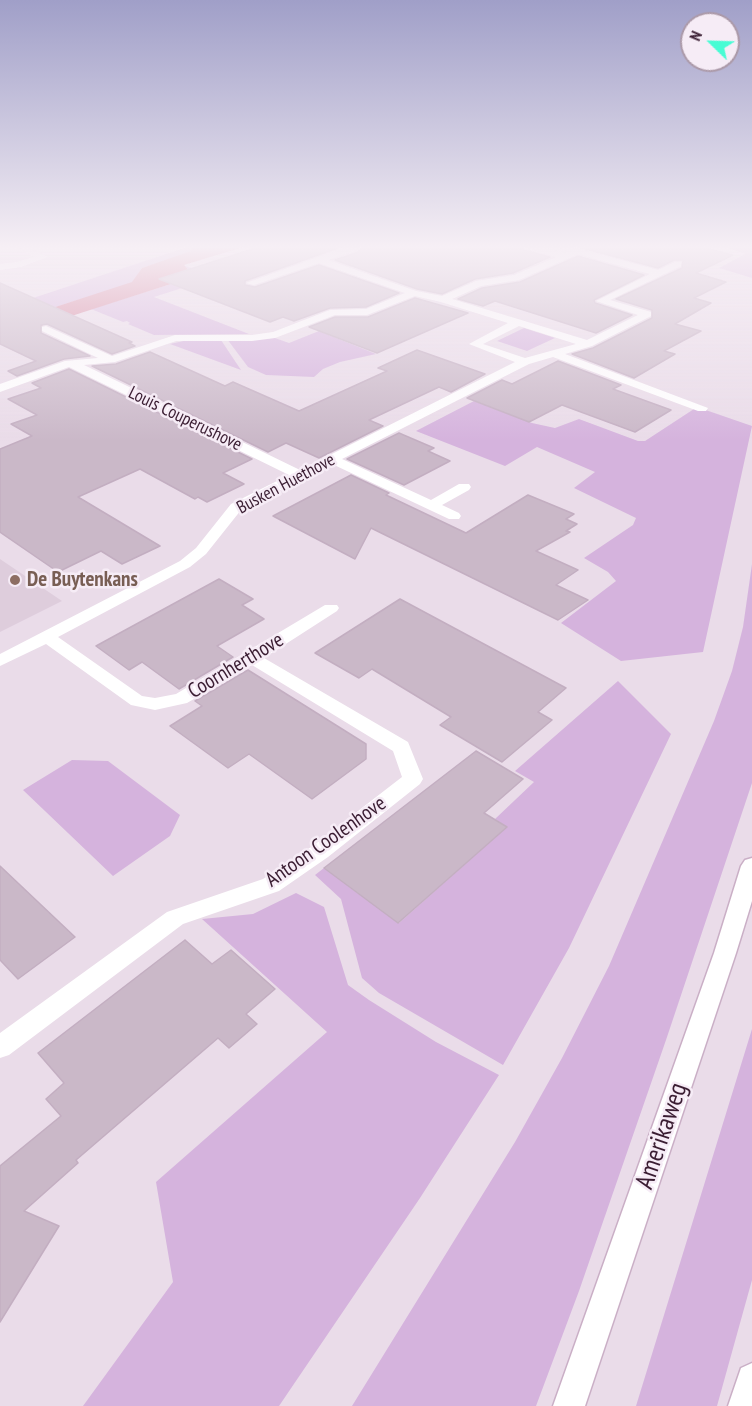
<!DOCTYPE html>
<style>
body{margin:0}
#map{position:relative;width:752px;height:1406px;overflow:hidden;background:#eadce9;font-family:"PT Sans Narrow",sans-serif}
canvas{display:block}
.north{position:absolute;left:680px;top:12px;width:60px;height:60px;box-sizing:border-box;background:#f6ecf6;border:2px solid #ab99a8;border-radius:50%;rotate:293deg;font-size:16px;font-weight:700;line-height:24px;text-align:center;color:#3a1d32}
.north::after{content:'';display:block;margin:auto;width:21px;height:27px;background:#48fcd4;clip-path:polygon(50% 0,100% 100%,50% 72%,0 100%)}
</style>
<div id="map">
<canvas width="752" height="1406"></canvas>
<div class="north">N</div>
</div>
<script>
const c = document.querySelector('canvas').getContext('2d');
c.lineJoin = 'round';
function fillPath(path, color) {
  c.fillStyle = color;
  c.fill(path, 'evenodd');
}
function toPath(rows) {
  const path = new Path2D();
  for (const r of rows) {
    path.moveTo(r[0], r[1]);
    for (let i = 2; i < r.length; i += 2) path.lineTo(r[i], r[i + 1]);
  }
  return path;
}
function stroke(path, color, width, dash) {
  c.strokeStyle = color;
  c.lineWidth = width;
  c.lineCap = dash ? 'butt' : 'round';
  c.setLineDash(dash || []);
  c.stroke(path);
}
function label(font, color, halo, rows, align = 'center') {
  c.font = font + ' "PT Sans Narrow",sans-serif';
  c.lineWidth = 5;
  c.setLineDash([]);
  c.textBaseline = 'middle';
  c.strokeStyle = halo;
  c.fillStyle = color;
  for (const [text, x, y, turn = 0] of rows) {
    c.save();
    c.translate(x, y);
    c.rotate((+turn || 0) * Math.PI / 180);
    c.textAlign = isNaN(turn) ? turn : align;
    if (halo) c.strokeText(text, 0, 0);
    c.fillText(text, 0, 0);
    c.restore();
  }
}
fillPath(toPath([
 [0,559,62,601,0,632]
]), '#decddc');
fillPath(toPath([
 [720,245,752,245,752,278,719,268,745,254],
 [190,246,191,251,187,254,142,268,133,282,126,285,30,315,18,303],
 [183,265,217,277,154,297,249,334,154,335,128,324,130,323,127,321,123,322,91,309,174,283,186,268],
 [524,328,555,338,527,351,497,341],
 [319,331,376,354,340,362,323,369,314,377,266,375,248,367,227,339,275,338,289,343],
 [188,340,221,340,241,370,170,344],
 [474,401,532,423,555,428,579,419,638,441,645,441,697,407,752,426,703,652,621,661,561,623,616,581,608,572,584,558,633,525,636,518,574,488,595,472,537,447,505,466,416,431],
 [752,564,752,783,666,1040,579,1291,536,1406,352,1406,515,1142,562,1058,609,966,714,721,732,671,743,627],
 [618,681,671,734,569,948,503,1065,379,993,362,978,341,899,315,875,324,868,339,879,345,874,349,887,399,923,507,827,495,819,534,782,515,771],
 [72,760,108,761,180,815,170,836,113,876,23,790],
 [296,893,324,907,348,985,369,1000,436,1042,499,1075,420,1198,279,1406,83,1406,173,1282,156,1182,327,1032,202,919,253,914],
 [752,1029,752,1280,717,1406,636,1406]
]), '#d5b3dd');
fillPath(toPath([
 [186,245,250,245,184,265,190,272,174,283,0,339,0,325,132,282,142,268,191,251,190,246]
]), '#d47f99');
const building = toPath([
 [265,245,346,245,245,281,245,285,255,287,319,265,399,293,366,307,330,308,294,321,283,317,270,322,159,279,265,245],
 [364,245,522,245,524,250,550,257,513,273,475,279,442,294,417,289,335,260,358,252,364,245],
 [571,245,693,245,733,255,696,273,726,282,694,298,711,303,675,324,701,331,664,351,675,354,634,378,572,354,593,348,652,318,652,310,616,299,682,268,683,260,674,260,658,268,571,245],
 [578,256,644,275,594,300,595,303,632,315,596,333,495,301,483,306,458,299,482,288,520,282,578,256],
 [0,283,132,342,129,343,135,346,112,354,47,324,41,325,41,333,90,356,64,359,17,376,8,371,36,361,0,344,0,283],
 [415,298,468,313,377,353,309,327,335,317,368,317,415,298],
 [417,350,485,374,451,392,439,387,369,420,383,426,319,458,286,443,268,452,92,366,116,364,150,352,225,386,233,382,299,411,387,371,378,368,417,350],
 [558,361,621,385,613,389,671,410,635,432,562,405,529,422,467,398,502,380,512,384,558,361],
 [69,369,252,459,223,473,244,484,207,502,198,497,195,499,140,469,78,497,160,546,122,564,101,551,58,572,0,532,0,449,32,436,11,424,37,415,8,399,41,388,32,383,69,369],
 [399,433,434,448,428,451,450,461,404,485,347,459,399,433],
 [351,475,389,493,386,495,466,533,528,495,574,514,566,519,577,524,566,531,570,532,536,551,578,570,556,585,588,600,558,620,371,528,355,559,273,516,351,475],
 [219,579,253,599,242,605,264,619,217,646,233,657,179,689,142,662,129,670,96,646,219,579],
 [400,599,566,688,538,712,552,720,502,762,440,725,451,717,372,669,359,678,315,653,400,599],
 [248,670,366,744,366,759,312,799,249,754,228,768,170,726,202,706,195,701,248,670],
 [476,751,523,779,484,813,507,827,398,923,324,868,476,751],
 [0,866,75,937,18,979,0,960,0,866],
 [185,940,212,964,231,950,275,989,246,1014,257,1024,229,1048,218,1038,76,1160,78,1163,24,1211,59,1226,0,1322,0,1166,61,1116,46,1099,64,1083,38,1053,185,940]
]);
fillPath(building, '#cab8c8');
stroke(building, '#c3aec1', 1.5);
const secondary = toPath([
 [752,858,752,901,736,953,585,1406,553,1406,714,953,741,866,745,860,752,858],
 [752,1363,752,1406,728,1406,741,1368,752,1363]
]);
stroke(secondary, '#caafc6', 3);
fillPath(toPath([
 [14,245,24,245,47,257,21,267,0,270,0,264,17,262,34,257,14,245],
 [352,245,362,245,357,250,328,260,416,291,442,296,476,281,514,275,557,257,525,248,524,245,535,245,565,253,569,252,550,245,564,245,658,270,675,262,681,262,681,266,610,300,651,312,651,316,592,346,565,354,708,408,706,411,698,411,553,357,529,364,342,459,431,500,459,484,469,484,471,487,469,490,442,505,459,513,461,516,459,519,449,519,332,464,241,510,206,554,190,567,58,637,142,696,155,698,176,694,325,605,337,605,339,608,337,611,264,658,408,742,423,779,420,784,328,857,279,891,183,924,9,1055,0,1058,0,1033,167,912,263,879,314,845,402,777,393,751,252,665,187,703,155,710,131,705,46,644,0,666,0,654,180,561,196,548,231,504,289,475,69,367,0,392,0,384,65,361,98,358,42,331,42,327,46,326,112,356,175,335,252,335,273,332,330,310,366,309,405,293,319,263,254,285,246,283,352,245],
 [578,254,650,274,596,301,638,315,587,340,452,299,481,286,519,280,578,254],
 [415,296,441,302,508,323,469,344,515,362,300,470,84,365,115,362,176,341,252,341,275,338,335,315,367,315,415,296],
 [519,326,576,344,525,358,483,344,519,326]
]), '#fff');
fillPath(secondary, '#fff');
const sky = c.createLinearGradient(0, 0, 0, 441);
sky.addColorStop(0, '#a09fc8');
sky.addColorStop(0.56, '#f6eff5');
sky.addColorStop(1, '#f6eff500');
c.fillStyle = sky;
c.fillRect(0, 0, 752, 441);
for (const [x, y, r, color] of [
 [15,580,6,"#8d6e63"]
]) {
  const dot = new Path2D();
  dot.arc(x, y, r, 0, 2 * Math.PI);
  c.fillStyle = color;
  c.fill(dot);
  stroke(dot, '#f6ecf6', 2);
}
label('18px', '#3a1d32', '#f6ecf6', [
 ["Louis Couperushove",185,419,26],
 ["Busken Huethove",286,484,-28]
]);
label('bold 21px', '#785e54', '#f6ecf6', [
 ["De Buytenkans",27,580]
], 'left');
label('21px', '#3a1d32', '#f6ecf6', [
 ["Coornherthove",236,666,-31],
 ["Antoon Coolenhove",326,842,-35]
]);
label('26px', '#3a1d32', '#f6ecf6', [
 ["Amerikaweg",662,1136,-71]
]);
</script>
